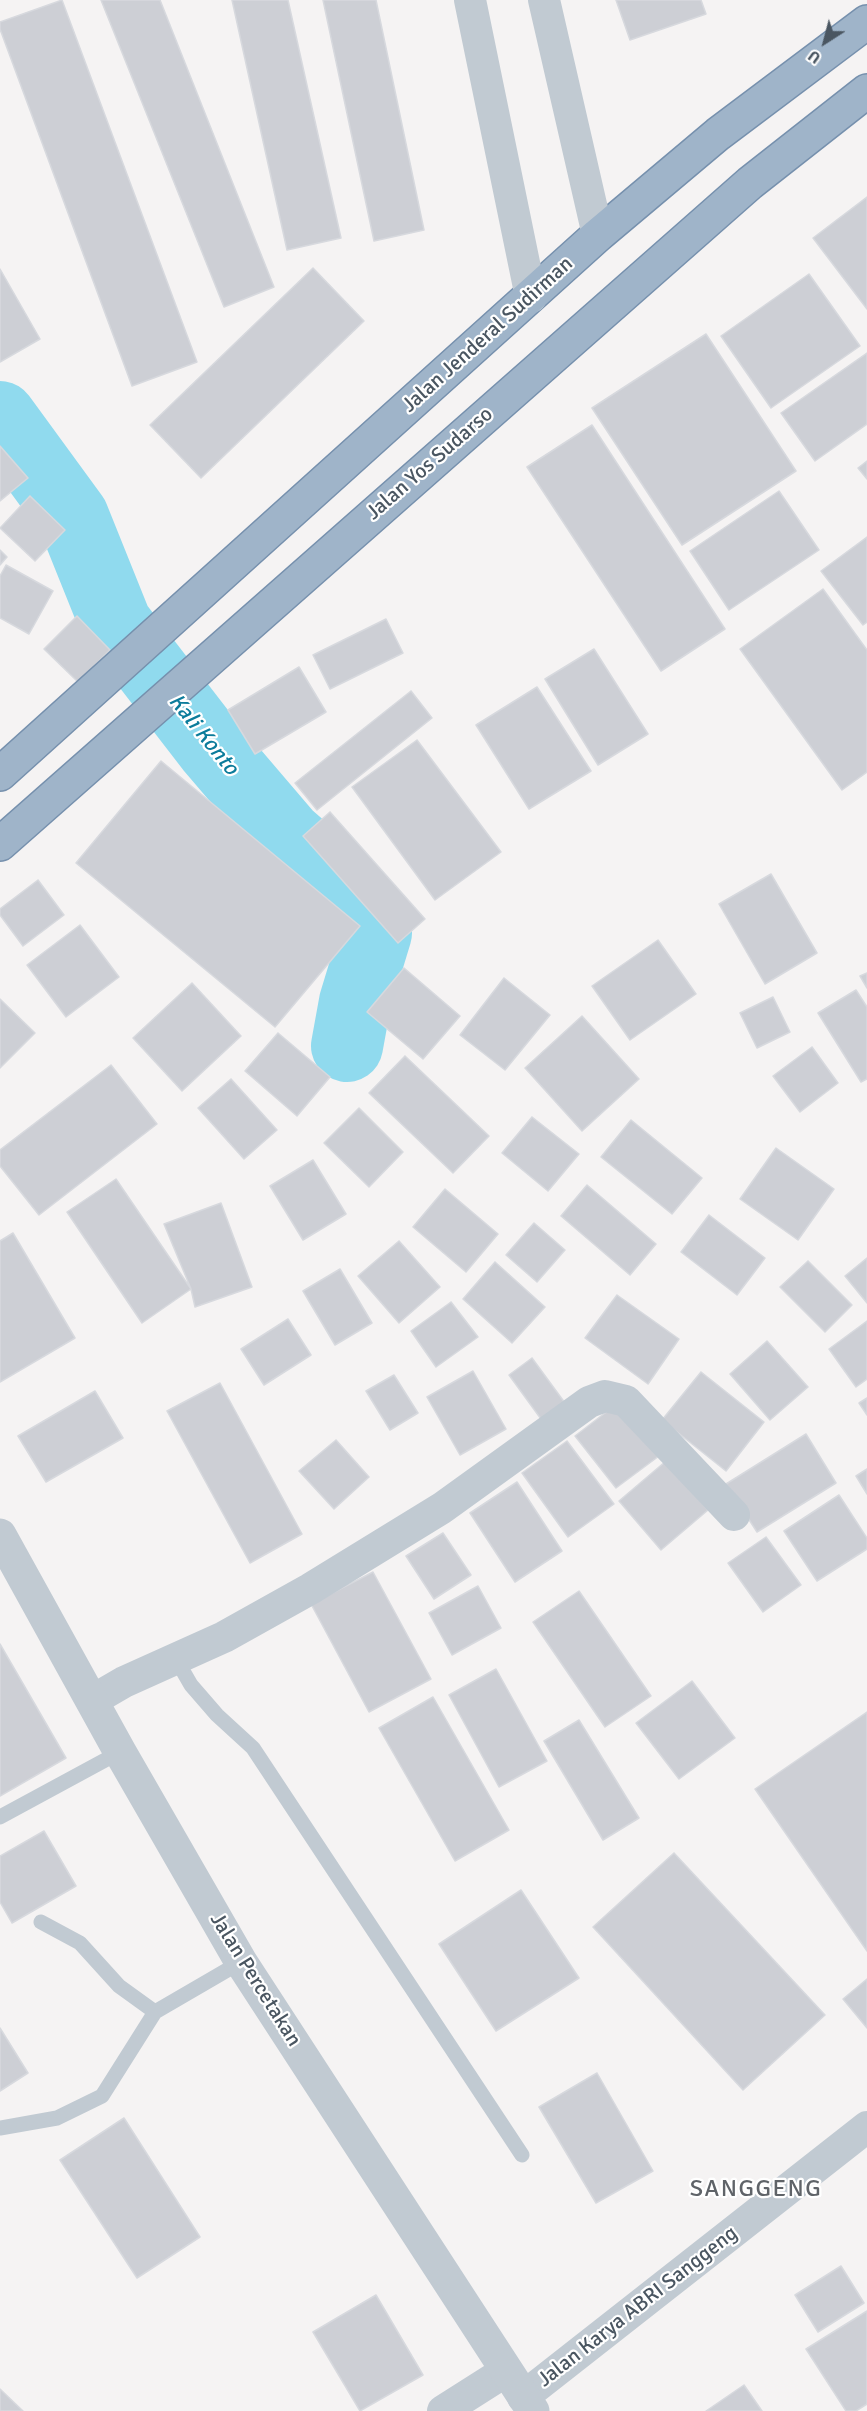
<!DOCTYPE html>
<style>
body{margin:0}
#map{position:relative;width:867px;height:2411px;overflow:hidden;background:#f5f3f3;font-family:Signika,sans-serif}
canvas{display:block}
.north{position:absolute;left:795px;top:12px;width:60px;height:60px;-webkit-text-stroke:4px #fff;paint-order:stroke;rotate:216deg;font-size:16px;font-weight:700;line-height:24px;text-align:center;color:#4a5661}
.north::after{content:'';display:block;margin:auto;width:21px;height:27px;background:#4a5661;clip-path:polygon(50% 0,100% 100%,50% 72%,0 100%)}
</style>
<div id="map">
<canvas width="867" height="2411"></canvas>
<div class="north">U</div>
</div>
<script>
const c = document.querySelector('canvas').getContext('2d');
c.lineJoin = 'round';
function toPath(rows) {
  const path = new Path2D();
  for (const r of rows) {
    path.moveTo(r[0], r[1]);
    for (let i = 2; i < r.length; i += 2) path.lineTo(r[i], r[i + 1]);
  }
  return path;
}
function stroke(path, color, width, dash) {
  c.strokeStyle = color;
  c.lineWidth = width;
  c.lineCap = dash ? 'butt' : 'round';
  c.setLineDash(dash || []);
  c.stroke(path);
}
function fillPath(path, color) {
  c.fillStyle = color;
  c.fill(path, 'evenodd');
}
function label(font, color, halo, rows, align = 'center') {
  c.font = font + ' Signika,sans-serif';
  c.lineWidth = 4.5;
  c.setLineDash([]);
  c.textBaseline = 'middle';
  c.strokeStyle = halo;
  c.fillStyle = color;
  for (const [text, x, y, turn = 0] of rows) {
    c.save();
    c.translate(x, y);
    c.rotate((+turn || 0) * Math.PI / 180);
    c.textAlign = isNaN(turn) ? turn : align;
    if (halo) c.strokeText(text, 0, 0);
    c.fillText(text, 0, 0);
    c.restore();
  }
}
stroke(toPath([
 [0,417,73,517,116,624,211,747,287,836,318,863,376,933,355,1002,347,1046]
]), '#90daee', 72);
const building = toPath([
 [62,0,197,362,132,386,0,29,0,22,62,0],
 [101,0,160,0,274,287,224,307,101,0],
 [232,0,288,0,341,238,287,250,232,0],
 [323,0,376,0,424,230,374,241,323,0],
 [616,0,701,0,706,14,630,40,616,0],
 [867,197,867,309,813,238,867,197],
 [313,268,364,321,201,478,150,425,313,268],
 [0,269,40,339,0,362,0,269],
 [809,274,860,346,771,408,721,336,809,274],
 [706,334,796,471,682,545,592,408,706,334],
 [867,353,867,424,815,461,781,413,867,353],
 [592,425,725,629,661,671,527,467,592,425],
 [0,446,28,478,0,501,0,446],
 [867,461,867,479,858,468,867,461],
 [779,491,819,550,729,610,690,551,779,491],
 [30,496,65,530,35,561,0,528,30,496],
 [867,537,867,622,863,625,821,571,867,537],
 [0,550,7,557,0,565,0,550],
 [6,565,53,591,29,634,0,618,0,576,6,565],
 [823,589,867,650,867,772,842,790,740,649,823,589],
 [77,616,110,650,78,682,44,649,77,616],
 [386,619,403,653,330,689,313,655,386,619],
 [594,649,648,734,598,765,545,679,594,649],
 [299,667,326,712,255,754,228,710,299,667],
 [537,687,591,771,529,809,476,725,537,687],
 [411,691,432,718,317,810,295,783,411,691],
 [417,740,501,852,435,900,352,787,417,740],
 [161,761,360,926,275,1027,76,863,161,761],
 [330,812,425,919,398,943,303,836,330,812],
 [771,874,817,953,765,984,719,904,771,874],
 [38,880,64,915,23,946,0,915,0,909,38,880],
 [80,925,119,977,66,1017,27,965,80,925],
 [658,940,696,994,630,1040,592,986,658,940],
 [404,968,460,1016,423,1059,367,1012,404,968],
 [867,973,867,988,860,976,867,973],
 [504,978,550,1015,505,1070,460,1035,504,978],
 [192,983,241,1036,182,1091,133,1038,192,983],
 [856,990,867,1007,867,1079,861,1082,818,1013,856,990],
 [773,997,790,1032,757,1048,740,1013,773,997],
 [0,999,35,1033,0,1068,0,999],
 [582,1016,639,1079,582,1131,525,1068,582,1016],
 [278,1033,330,1077,297,1116,245,1071,278,1033],
 [812,1047,838,1083,800,1112,773,1076,812,1047],
 [405,1056,489,1136,453,1173,369,1093,405,1056],
 [111,1065,157,1124,39,1215,0,1166,0,1150,111,1065],
 [231,1079,277,1130,244,1159,198,1108,231,1079],
 [359,1108,403,1152,369,1187,324,1143,359,1108],
 [532,1117,579,1154,548,1191,502,1153,532,1117],
 [631,1120,702,1178,672,1214,601,1157,631,1120],
 [776,1148,834,1189,798,1240,740,1199,776,1148],
 [313,1160,346,1214,303,1240,270,1186,313,1160],
 [116,1179,191,1289,142,1323,67,1212,116,1179],
 [587,1185,656,1244,630,1275,561,1216,587,1185],
 [445,1189,498,1234,466,1272,413,1227,445,1189],
 [221,1203,252,1287,195,1307,191,1289,164,1224,221,1203],
 [709,1215,765,1258,737,1295,681,1252,709,1215],
 [534,1223,565,1250,537,1282,506,1255,534,1223],
 [13,1233,75,1338,0,1382,0,1241,13,1233],
 [399,1241,440,1287,399,1323,358,1276,399,1241],
 [867,1258,867,1303,845,1276,867,1258],
 [808,1261,852,1305,825,1332,780,1287,808,1261],
 [495,1262,545,1307,512,1343,463,1299,495,1262],
 [340,1269,372,1323,335,1345,303,1291,340,1269],
 [617,1295,679,1339,648,1384,585,1338,617,1295],
 [451,1302,478,1337,436,1367,411,1331,451,1302],
 [288,1319,311,1355,264,1385,241,1349,288,1319],
 [867,1321,867,1379,856,1387,829,1349,867,1321],
 [767,1341,808,1387,770,1420,730,1374,767,1341],
 [532,1358,565,1403,541,1419,509,1375,532,1358],
 [473,1371,506,1429,460,1455,427,1397,473,1371],
 [701,1372,764,1422,726,1471,662,1420,701,1372],
 [394,1375,418,1413,390,1430,366,1391,394,1375],
 [220,1383,302,1534,250,1563,167,1411,220,1383],
 [95,1391,123,1438,46,1482,18,1436,95,1391],
 [867,1398,867,1415,859,1403,867,1398],
 [618,1403,659,1456,616,1488,575,1436,618,1403],
 [806,1434,836,1483,757,1532,726,1484,806,1434],
 [336,1440,369,1477,334,1509,299,1471,336,1440],
 [567,1441,614,1504,568,1537,522,1473,567,1441],
 [666,1461,708,1510,661,1550,619,1501,666,1461],
 [867,1469,867,1494,856,1476,867,1469],
 [517,1482,562,1551,515,1582,470,1513,517,1482],
 [839,1495,867,1538,867,1549,817,1581,784,1531,839,1495],
 [443,1533,471,1575,434,1599,406,1556,443,1533],
 [766,1537,801,1585,763,1612,728,1563,766,1537],
 [373,1572,431,1679,369,1712,311,1604,373,1572],
 [478,1586,501,1628,452,1655,429,1613,478,1586],
 [579,1591,651,1696,605,1727,533,1622,579,1591],
 [0,1644,66,1758,0,1796,0,1644],
 [496,1669,547,1761,499,1787,449,1695,496,1669],
 [692,1681,735,1738,679,1779,636,1723,692,1681],
 [433,1697,509,1830,455,1861,379,1728,433,1697],
 [867,1712,867,1951,755,1789,867,1712],
 [579,1720,639,1818,603,1840,544,1741,579,1720],
 [44,1831,76,1886,12,1923,0,1902,0,1856,44,1831],
 [674,1853,825,2015,743,2090,593,1927,674,1853],
 [521,1890,579,1978,496,2031,439,1944,521,1890],
 [867,1979,867,2028,843,1999,867,1979],
 [0,2028,28,2073,0,2091,0,2028],
 [597,2073,653,2171,596,2203,539,2107,597,2073],
 [124,2118,200,2237,137,2278,60,2160,124,2118],
 [841,2266,864,2303,818,2332,795,2295,841,2266],
 [376,2295,423,2375,360,2411,313,2332,376,2295],
 [867,2311,867,2404,856,2411,846,2411,806,2349,867,2311],
 [744,2385,762,2411,706,2411,744,2385],
 [0,2389,23,2411,0,2411,0,2389]
]);
fillPath(building, '#cdcfd5');
stroke(building, '#d7d9de', 1.5);
const trunk = toPath([
 [0,774,598,235,718,134,867,22],
 [0,844,750,183,867,91]
]);
stroke(trunk, '#7690ad', 36);
stroke(toPath([
 [176,1659,191,1685,217,1715,253,1748,522,2155],
 [0,1817,120,1752],
 [41,1922,80,1943,119,1986,155,2012],
 [0,2128,57,2118,102,2096,155,2012,241,1962]
]), '#c1cad2', 15);
stroke(toPath([
 [470,0,531,297],
 [544,0,598,235],
 [93,1700,124,1682,224,1637,310,1589,442,1508,589,1402,605,1396,626,1401,734,1515],
 [523,2397,867,2127],
 [443,2411,506,2371]
]), '#c1cad2', 32);
stroke(toPath([
 [0,1535,120,1752,241,1962,533,2411]
]), '#c1cad2', 33);
stroke(trunk, '#9fb4c9', 33);
label('21px', '#4a5661', '#fff', [
 ["Jalan Jenderal Sudirman",488,335,-42],
 ["Jalan Yos Sudarso",430,464,-41],
 ["Jalan Percetakan",255,1980,58],
 ["Jalan Karya ABRI Sanggeng",638,2307,-38]
]);
label('italic 22px', '#0c7c9b', '#fff', [
 ["Kali Konto",203,735,51]
]);
c.letterSpacing = '1.5px';
label('24px', '#5f6368', '#fff', [
 ["SANGGENG",756,2190]
]);
c.letterSpacing = '0px';
</script>
